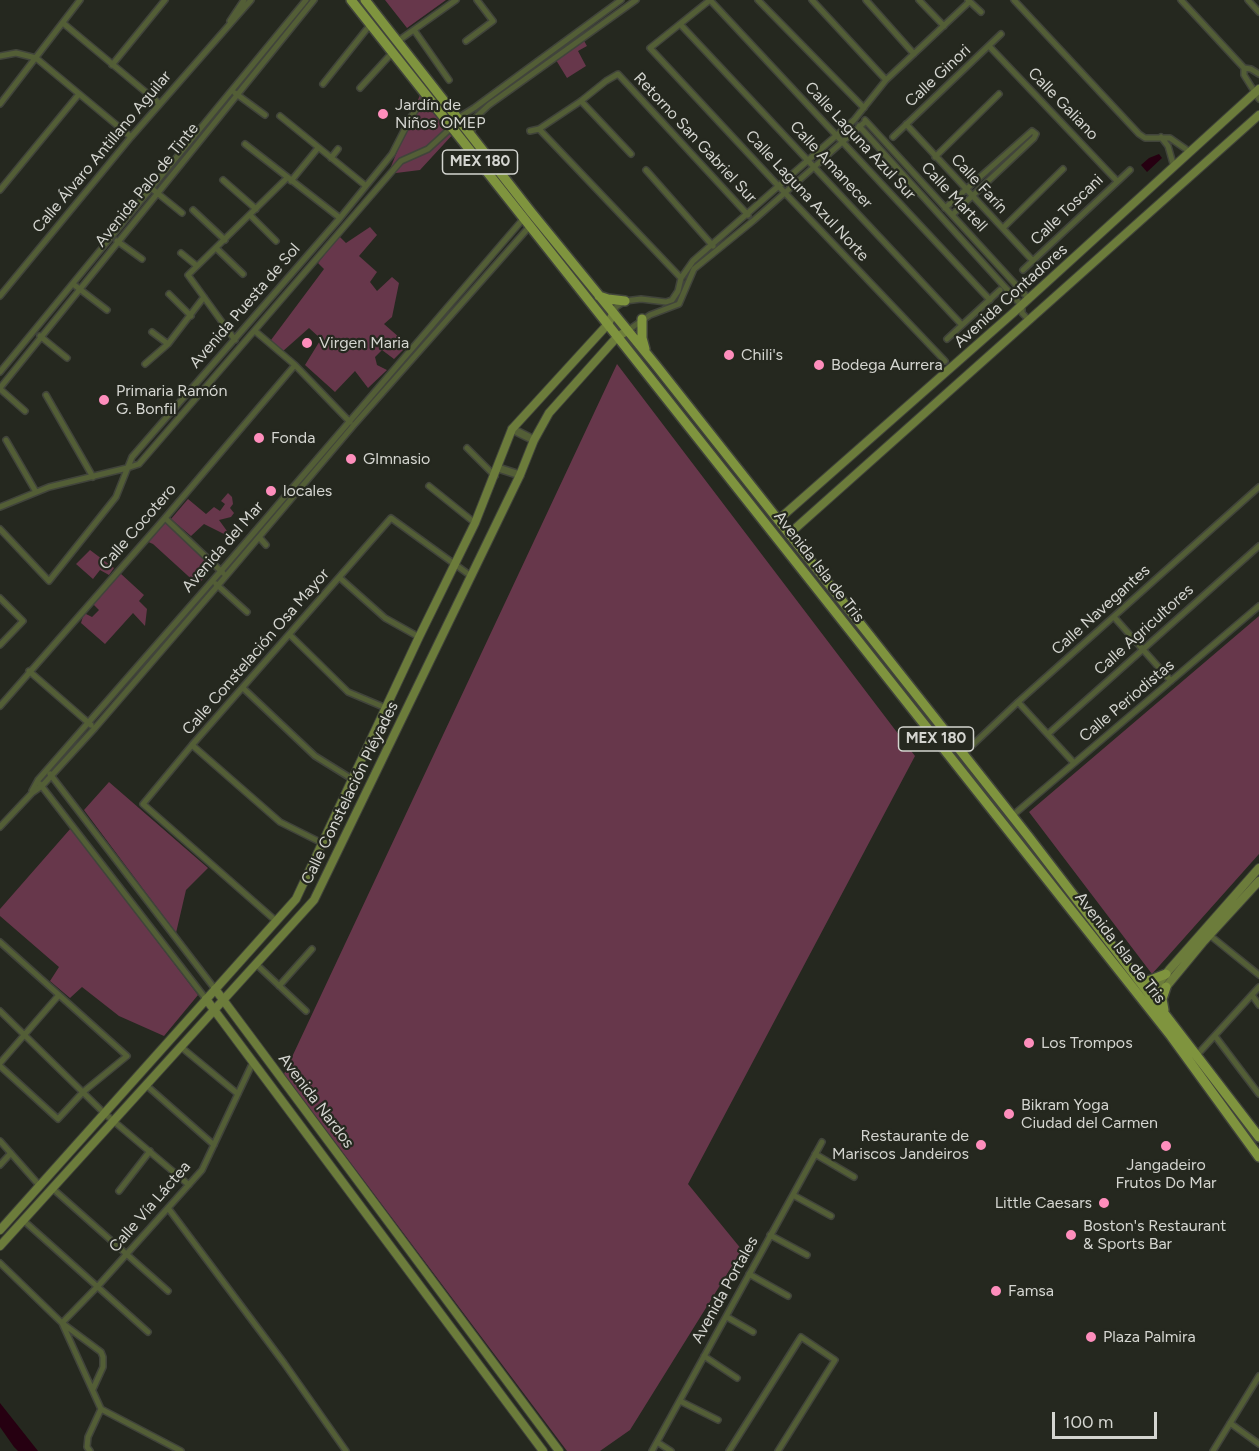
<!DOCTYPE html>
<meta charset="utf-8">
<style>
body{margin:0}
#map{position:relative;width:1259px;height:1451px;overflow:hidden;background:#25281f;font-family:Figtree,sans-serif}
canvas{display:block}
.scale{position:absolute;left:1052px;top:1412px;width:105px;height:27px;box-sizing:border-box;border:3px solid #d4d5d0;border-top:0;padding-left:8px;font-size:18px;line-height:21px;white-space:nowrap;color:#d4d5d0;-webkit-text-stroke:4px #25281f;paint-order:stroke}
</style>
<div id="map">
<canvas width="1259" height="1451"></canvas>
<div class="scale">100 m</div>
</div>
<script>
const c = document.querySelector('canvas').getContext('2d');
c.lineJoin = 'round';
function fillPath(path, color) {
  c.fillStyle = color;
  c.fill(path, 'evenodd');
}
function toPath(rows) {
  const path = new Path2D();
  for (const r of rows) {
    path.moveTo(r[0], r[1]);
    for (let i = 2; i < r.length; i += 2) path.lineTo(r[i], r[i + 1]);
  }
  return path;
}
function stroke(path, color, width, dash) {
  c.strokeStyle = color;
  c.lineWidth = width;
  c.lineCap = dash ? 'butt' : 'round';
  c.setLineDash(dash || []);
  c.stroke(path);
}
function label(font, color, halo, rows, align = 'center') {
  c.font = font + ' Figtree,sans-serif';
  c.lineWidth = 4.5;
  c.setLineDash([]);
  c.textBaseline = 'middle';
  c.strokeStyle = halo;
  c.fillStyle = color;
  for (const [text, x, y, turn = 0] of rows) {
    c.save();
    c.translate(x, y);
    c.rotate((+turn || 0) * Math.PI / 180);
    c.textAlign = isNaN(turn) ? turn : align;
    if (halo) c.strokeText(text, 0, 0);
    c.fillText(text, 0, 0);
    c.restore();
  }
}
fillPath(toPath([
 [385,0,446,0,407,28],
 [583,39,587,46,578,51,586,66,567,78,556,60,569,51],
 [422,90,455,132,420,170,388,174],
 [370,227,377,235,359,256,377,272,370,282,377,291,392,277,399,283,392,317,384,324,408,345,394,359,382,350,375,357,377,365,387,370,368,388,355,371,335,392,305,365,321,339,309,328,282,352,271,340,324,269,318,263,339,236,346,243],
 [617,364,915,756,688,1184,742,1250,630,1430,600,1451,567,1451,284,1074],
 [228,493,232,497,233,504,230,508,234,513,231,517,219,520,227,531,224,534,204,524,191,536,171,519,188,499,206,514,214,507,220,511,225,504,221,501],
 [165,518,215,564,198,585,153,544,146,541],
 [90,550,114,568,109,575,100,570,93,579,76,564],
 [120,573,144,595,139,601,147,609,145,626,133,613,105,644,81,623,84,613,92,617,99,610,92,603],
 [1259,616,1259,854,1152,974,1029,812],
 [109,782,208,868,186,890,176,933,84,810],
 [71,828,198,995,164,1036,119,1016,82,987,70,998,50,981,59,967,0,916,0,909]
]), '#67374b');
fillPath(toPath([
 [1159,154,1162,158,1147,172,1141,165,1149,158],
 [0,1403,38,1451,18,1451,14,1447,0,1427]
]), '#260011');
const minor = toPath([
 [758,0,864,108],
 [812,0,886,80],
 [866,0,914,54],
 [919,0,944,26],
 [968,0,981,12],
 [1014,0,1139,134,1145,138,1170,138,1190,152],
 [1181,0,1244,68,1244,75,1259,99],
 [1248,0,1259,12],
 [230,21,244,0],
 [63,23,160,104],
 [680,24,962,325],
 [414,30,449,80],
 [398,41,456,0],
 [466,41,493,21,477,0],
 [989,46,1117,181],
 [0,56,16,53,36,58,131,137],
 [112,65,165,0],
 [1244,68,1251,69,1259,74],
 [323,84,370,25],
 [360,88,392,53],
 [235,93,265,115],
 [581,101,631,154],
 [0,104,80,0],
 [280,116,366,186],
 [458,118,474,108,621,0],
 [865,120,1029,299],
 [906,124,1033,261],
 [859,126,1022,306,1022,313,1029,320],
 [539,129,681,278],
 [530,131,539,129,581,101,606,81,618,74,748,215],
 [471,134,476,117,489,105,636,0],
 [893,137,1001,34],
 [1161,137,1168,146,1174,167],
 [245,144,340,218],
 [935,157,999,94],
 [331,158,338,149],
 [646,170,713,246],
 [223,180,256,209],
 [291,181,318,148],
 [151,188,182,213],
 [0,190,79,94],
 [945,208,1032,131,1036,134,1034,138,952,215],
 [193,210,225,240],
 [250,215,276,241],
 [1003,228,1063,169],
 [117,241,142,259],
 [216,248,243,274],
 [181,253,197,266],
 [1023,270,1130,170],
 [73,284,107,310],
 [169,294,191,316],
 [0,296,131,137,251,0],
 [613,314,616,307,625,301,641,299,666,302,672,300,678,291,681,278,693,261,854,120,886,80,969,2],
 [255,331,295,365,350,422],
 [627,331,650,315,679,304,694,269,753,221,866,121],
 [152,332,168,344],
 [40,336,67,358],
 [947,339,1000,290],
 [235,340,188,275,287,178],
 [945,361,785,193,650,48,710,0,990,300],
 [145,364,168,344,204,297],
 [0,372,306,0],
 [0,388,314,0],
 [0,389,25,411],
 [46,395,93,477],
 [6,440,36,492],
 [467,448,495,476],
 [429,486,475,523],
 [0,507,49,487,127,468,139,464,401,161,428,149,452,127],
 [165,518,223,573],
 [0,529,49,581,116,497,132,457,340,218,392,154,411,117,419,105,428,97],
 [259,537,266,545],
 [340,578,385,618,419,637],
 [216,584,247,612],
 [0,598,23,621,0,645],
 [1114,617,1171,681],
 [290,635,348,692,386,708],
 [29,671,91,725],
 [243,688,315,756,352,779],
 [1018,702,1074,763],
 [0,706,165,518,295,365],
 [1048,734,1259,546],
 [192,745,280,822,322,843],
 [963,754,1018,702,1259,487],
 [50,774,215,989],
 [40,784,206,999],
 [32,791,38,780,221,571,524,218],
 [1012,816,1259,606],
 [0,827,32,793,42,786,95,728,226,576,354,425,530,226],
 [276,921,143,804,192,745,391,518,471,576],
 [1207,933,1259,975],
 [0,942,127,1056,83,1092,58,1119,0,1066],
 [256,964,306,1011],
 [279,986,312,949],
 [1252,995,1259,1005],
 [0,1011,104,1113,189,1185],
 [1215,1036,1259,1094],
 [181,1047,238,1094],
 [1197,1055,1259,987],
 [0,1063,59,995],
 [146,1085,214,1145],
 [0,1141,39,1185],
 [815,1154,854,1177],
 [0,1165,11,1153],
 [52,1188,168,1291],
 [119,1191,150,1151],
 [793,1195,831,1216],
 [168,1208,284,1363,346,1451],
 [23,1220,148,1332],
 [770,1235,807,1255],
 [0,1263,62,1323,101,1352,103,1357,103,1367,93,1389],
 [749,1274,788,1296],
 [727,1317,753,1332],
 [704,1356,737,1378],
 [680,1401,718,1420],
 [1230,1423,1259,1444],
 [657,1442,671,1451],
 [90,1451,87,1447,88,1437,101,1409],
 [181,1451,101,1409,62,1323,98,1286,202,1170,253,1062],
 [652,1451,822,1142],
 [729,1451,801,1337,835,1360,778,1451],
 [1213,1451,1259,1376]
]);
const tertiary = toPath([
 [512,429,534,440],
 [498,468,520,475]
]);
const secondary = toPath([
 [778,520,1013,313,1259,89],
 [789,534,1259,115],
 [215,989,559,1451],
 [1149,995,1158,993,1166,987,1204,941,1259,881],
 [206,999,543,1451],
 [1150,1000,1157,985,1169,970,1259,868],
 [0,1230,296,899,419,637,475,523,512,429,608,324,613,314],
 [0,1246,314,900,520,475,534,440,549,413,617,337,627,331]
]);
const primary = toPath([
 [351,0,1171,1036,1259,1157],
 [365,0,531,212,655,364,1028,836,1259,1137],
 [599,296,608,299,625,301],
 [642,319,642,338,645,349],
 [1138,978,1148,981,1166,974],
 [1164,1010,1162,999,1166,987]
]);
stroke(minor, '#41443b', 8);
stroke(tertiary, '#41443b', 10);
stroke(secondary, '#41443b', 10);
stroke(primary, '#41443b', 12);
stroke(minor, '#535e36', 5);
stroke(tertiary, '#535e36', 7);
stroke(secondary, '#6c7c3b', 8);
stroke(primary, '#7f943e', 9);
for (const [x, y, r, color] of [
 [383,114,6,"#fe8ebc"],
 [307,343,6,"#fe8ebc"],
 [729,355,6,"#fe8ebc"],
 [819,365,6,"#fe8ebc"],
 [104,400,6,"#fe8ebc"],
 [259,438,6,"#fe8ebc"],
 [351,459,6,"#fe8ebc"],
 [271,491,6,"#fe8ebc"],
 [1029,1043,6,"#fe8ebc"],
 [1009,1114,6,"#fe8ebc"],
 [981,1145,6,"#fe8ebc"],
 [1166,1146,6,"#fe8ebc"],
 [1104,1203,6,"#fe8ebc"],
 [1071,1235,6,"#fe8ebc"],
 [996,1291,6,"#fe8ebc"],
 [1091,1337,6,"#fe8ebc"]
]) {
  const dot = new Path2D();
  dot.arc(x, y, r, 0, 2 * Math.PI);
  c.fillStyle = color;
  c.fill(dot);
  stroke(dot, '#25281f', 2);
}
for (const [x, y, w] of [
 [480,162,75],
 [936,739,75]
]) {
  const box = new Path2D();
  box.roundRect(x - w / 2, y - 12, w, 24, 4.5);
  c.fillStyle = '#25281f';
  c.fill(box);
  stroke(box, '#d4d5d0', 1.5);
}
label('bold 15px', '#d4d5d0', null, [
 ["MEX 180",480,162],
 ["MEX 180",936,739]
]);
label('16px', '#d4d5d0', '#25281f', [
 ["Calle Ginori",938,76,-43],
 ["Calle Galiano",1063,104,46],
 ["Retorno San Gabriel Sur",695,138,47],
 ["Calle Laguna Azul Sur",860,141,47],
 ["Calle Álvaro Antillano Aguilar",102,152,-50],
 ["Calle Amanecer",831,165,47],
 ["Calle Farín",979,184,47],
 ["Avenida Palo de Tinte",147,185,-51],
 ["Calle Laguna Azul Norte",807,196,47],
 ["Calle Martell",954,197,47],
 ["Calle Toscani",1067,210,-44],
 ["Avenida Contadores",1011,296,-42],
 ["Avenida Puesta de Sol",245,306,-49],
 ["Calle Cocotero",138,527,-49],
 ["Avenida del Mar",223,547,-49],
 ["Avenida Isla de Tris",819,567,52],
 ["Calle Navegantes",1101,610,-42],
 ["Calle Agricultores",1144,630,-42],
 ["Calle Constelación Osa Mayor",256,652,-49],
 ["Calle Periodistas",1127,701,-40],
 ["Calle Constelación Pléyades",350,793,-64],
 ["Avenida Isla de Tris",1120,948,52],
 ["Avenida Nardos",316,1101,53],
 ["Calle Vía Láctea",150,1207,-49],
 ["Avenida Portales",725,1290,-61]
]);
label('16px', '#d4d5d0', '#25281f', [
 ["Jardín de",395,105],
 ["Niños OMEP",395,123],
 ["Virgen Maria",319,343],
 ["Chili's",741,355],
 ["Bodega Aurrera",831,365],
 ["Primaria Ramón",116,391],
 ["G. Bonfil",116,409],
 ["Fonda",271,438],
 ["GImnasio",363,459],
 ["locales",283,491],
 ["Los Trompos",1041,1043],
 ["Bikram Yoga",1021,1105],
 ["Ciudad del Carmen",1021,1123],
 ["Restaurante de",969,1136,"right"],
 ["Mariscos Jandeiros",969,1154,"right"],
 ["Jangadeiro",1166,1165,"center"],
 ["Frutos Do Mar",1166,1183,"center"],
 ["Little Caesars",1092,1203,"right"],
 ["Boston's Restaurant",1083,1226],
 ["& Sports Bar",1083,1244],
 ["Famsa",1008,1291],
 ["Plaza Palmira",1103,1337]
], 'left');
</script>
